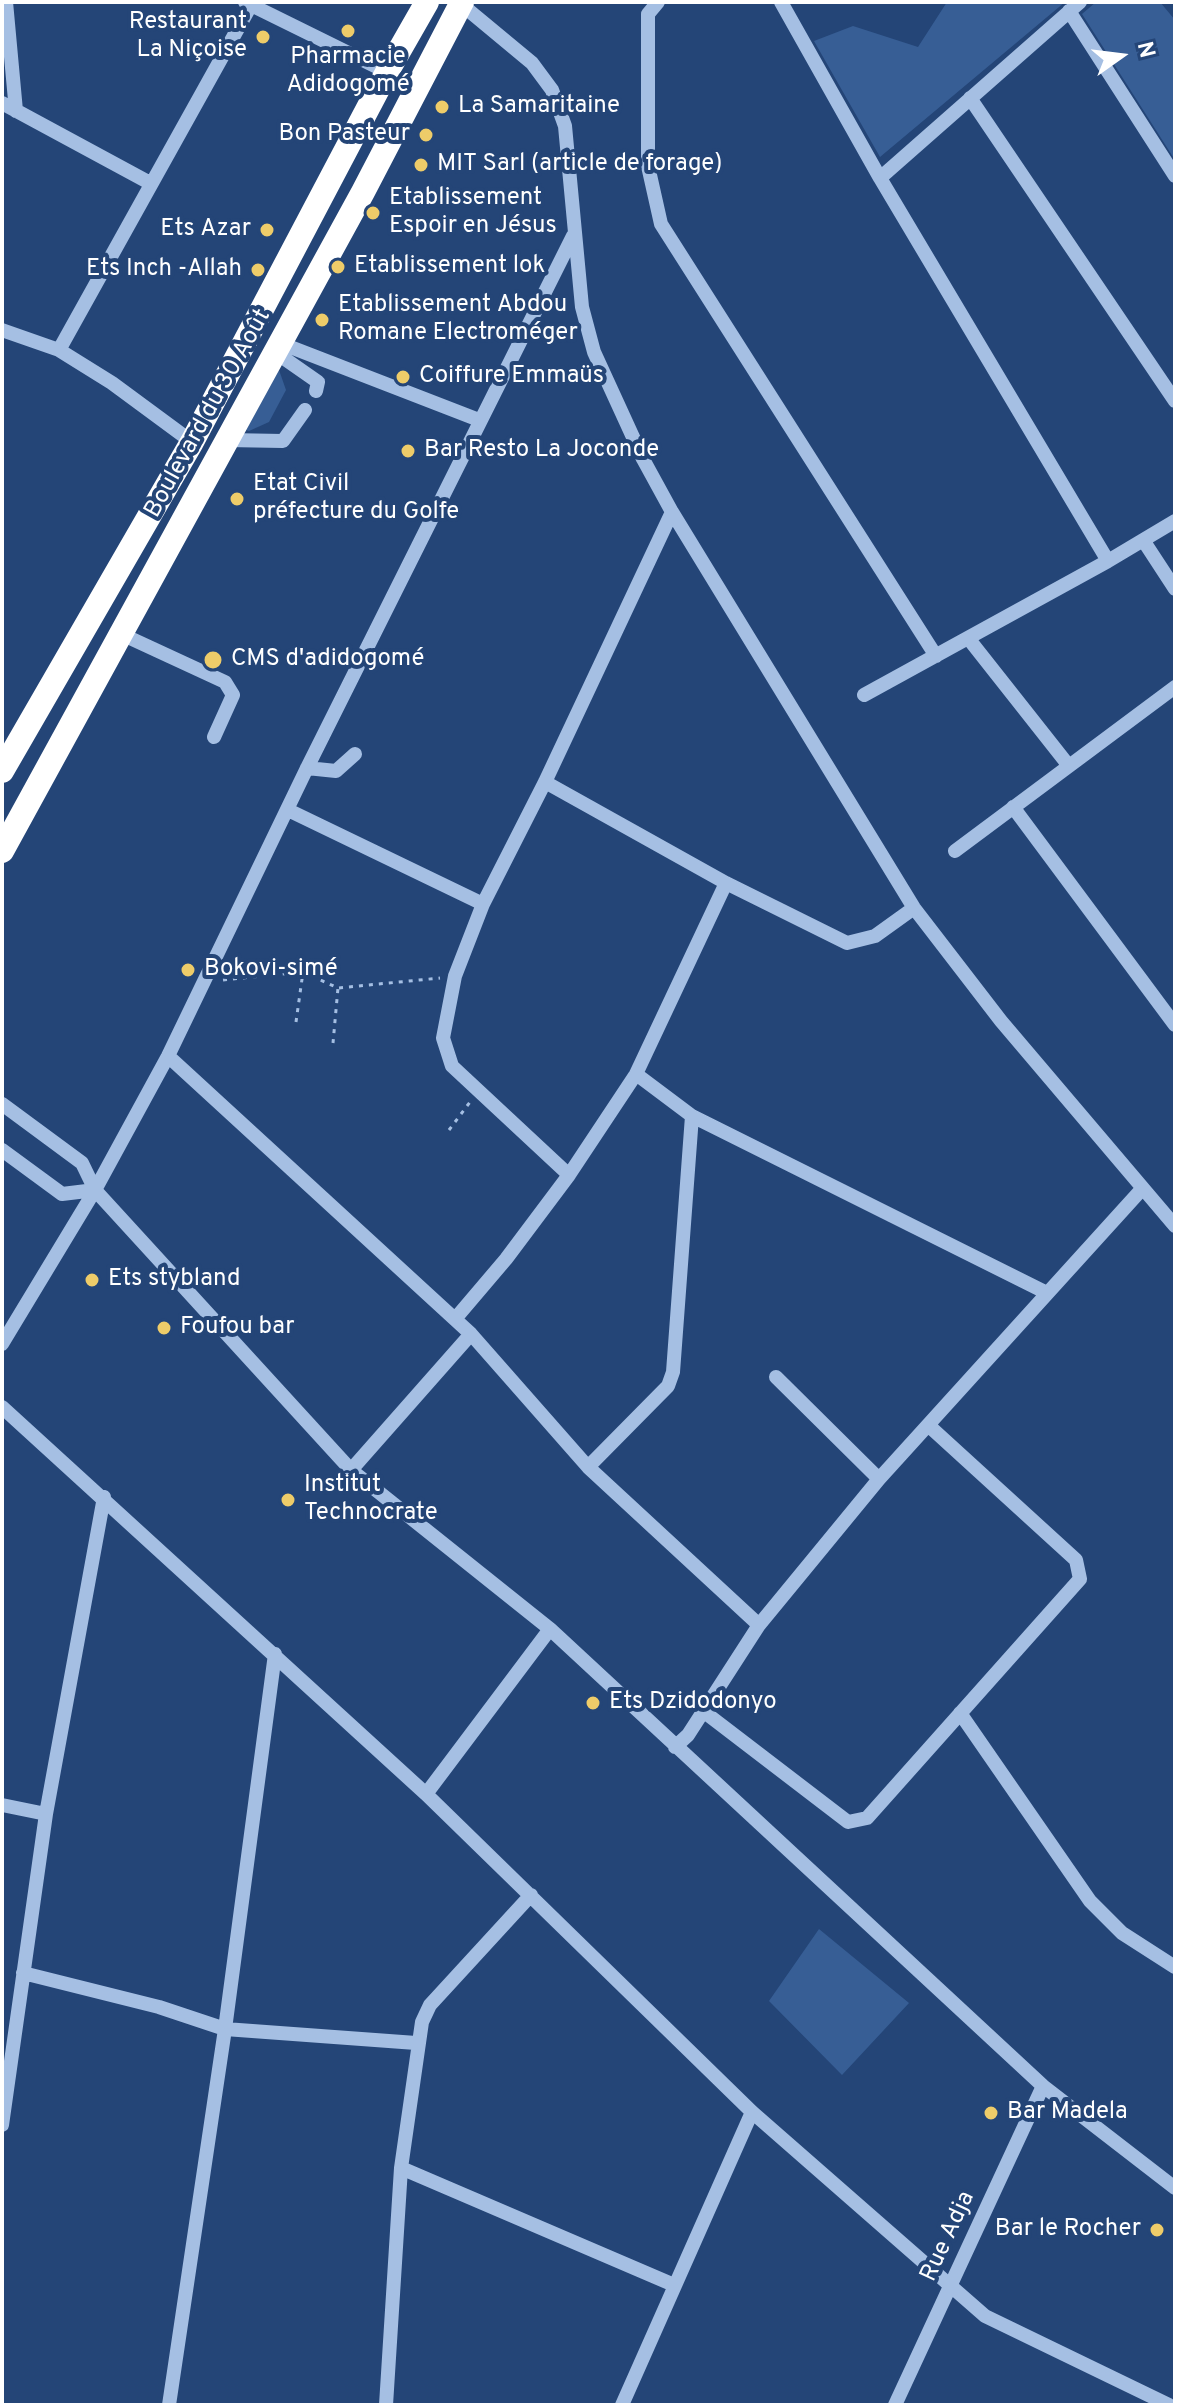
<!DOCTYPE html>
<meta charset="utf-8">
<style>
body{margin:0}
#map{position:relative;width:1177px;height:2407px;overflow:hidden;background:#244577;font-family:Overpass,sans-serif}
canvas{display:block}
.frame{position:absolute;inset:0;border:4px solid #fff;pointer-events:none}
.north{position:absolute;left:1081px;top:16px;width:80px;height:80px;-webkit-text-stroke:6px #244577;paint-order:stroke;rotate:76deg;font-size:22px;font-weight:700;line-height:32px;text-align:center;color:#fff}
.north::after{content:'';display:block;margin:auto;width:28px;height:36px;background:#fff;clip-path:polygon(50% 0,100% 100%,50% 72%,0 100%)}
</style>
<div id="map">
<canvas width="1177" height="2407"></canvas>
<div class="frame"></div>
<div class="north">N</div>
</div>
<script>
const c = document.querySelector('canvas').getContext('2d');
c.lineJoin = 'round';
function fillPath(path, color) {
  c.fillStyle = color;
  c.fill(path, 'evenodd');
}
function toPath(rows) {
  const path = new Path2D();
  for (const r of rows) {
    path.moveTo(r[0], r[1]);
    for (let i = 2; i < r.length; i += 2) path.lineTo(r[i], r[i + 1]);
  }
  return path;
}
function stroke(path, color, width, dash) {
  c.strokeStyle = color;
  c.lineWidth = width;
  c.lineCap = dash ? 'butt' : 'round';
  c.setLineDash(dash || []);
  c.stroke(path);
}
function label(font, color, halo, rows, align = 'center') {
  c.font = font + ' Overpass,sans-serif';
  c.lineWidth = 8;
  c.setLineDash([]);
  c.textBaseline = 'middle';
  c.strokeStyle = halo;
  c.fillStyle = color;
  for (const [text, x, y, turn = 0] of rows) {
    c.save();
    c.translate(x, y);
    c.rotate((+turn || 0) * Math.PI / 180);
    c.textAlign = isNaN(turn) ? turn : align;
    if (halo) c.strokeText(text, 0, 0);
    c.fillText(text, 0, 0);
    c.restore();
  }
}
fillPath(toPath([
 [947,2,1065,2,880,157,814,41,853,26,918,47],
 [1096,2,1160,2,1175,20,1175,160,1082,14],
 [279,370,286,390,269,422,249,431,246,430],
 [819,1929,909,2003,842,2075,769,2001]
]), '#375e95');
stroke(toPath([
 [223,980,303,972],
 [296,1022,303,972,338,988,440,978],
 [333,1043,338,988],
 [449,1130,470,1102]
]), '#a5bfe3', 3, [4, 6]);
stroke(toPath([
 [6,2,16,111],
 [245,2,387,72],
 [658,2,648,14,648,166,661,224,936,656],
 [781,2,880,178,1108,561,864,695],
 [461,4,532,63,552,90,565,126,582,307,594,352,643,459,672,512,914,908,1001,1021,1175,1226],
 [1069,11,1175,176],
 [970,98,1175,401],
 [2,103,150,183],
 [880,178,1080,2],
 [2,330,59,350,112,383,192,442],
 [280,343,479,420],
 [59,350,251,5],
 [275,352,318,382,316,391],
 [227,440,283,441,305,410],
 [1143,540,1175,589],
 [1108,561,1175,521],
 [119,633,225,682,233,695,214,737],
 [968,638,1069,766],
 [307,768,336,771,355,754],
 [545,782,726,883,847,943,875,936,914,908],
 [1013,807,1175,1025],
 [288,810,483,904],
 [955,851,1175,687],
 [168,1056,471,1334,588,1467,759,1625],
 [2,1104,82,1163,95,1190,351,1470,550,1629,1043,2086,1175,2188],
 [692,1116,1047,1293],
 [2,1150,62,1194,95,1190],
 [569,1175,452,1066,443,1038,455,976,483,904,545,782,672,512],
 [455,1319,506,1259,569,1175,636,1074,726,883],
 [2,1344,95,1190,168,1056,307,768,573,236],
 [776,1377,879,1479],
 [2,1407,426,1794,752,2112,985,2316,1169,2405],
 [588,1467,668,1386,673,1372,692,1116,636,1074],
 [351,1470,471,1334],
 [703,1711,848,1822,867,1818,1080,1579,1076,1560,928,1425],
 [960,1713,1090,1901,1122,1933,1175,1967],
 [675,1747,688,1735,759,1625,879,1479,1142,1189],
 [426,1794,550,1629],
 [2,1805,46,1814],
 [23,1973,159,2007,225,2029,416,2043],
 [2,2125,46,1814,104,1497],
 [401,2168,674,2285],
 [169,2405,225,2029,275,1654],
 [386,2405,401,2168,422,2022,430,2005,531,1895],
 [622,2405,752,2112],
 [895,2405,1043,2086]
]), '#a5bfe3', 14);
stroke(toPath([
 [2,771,192,442,387,72,427,2],
 [2,851,363,192,462,2]
]), '#fff', 24);
for (const [x, y, r, color] of [
 [348,31,8,"#eecc69"],
 [263,37,8,"#eecc69"],
 [442,107,8,"#eecc69"],
 [426,135,8,"#eecc69"],
 [421,165,8,"#eecc69"],
 [373,213,8,"#eecc69"],
 [267,230,8,"#eecc69"],
 [338,267,8,"#eecc69"],
 [258,270,8,"#eecc69"],
 [322,320,8,"#eecc69"],
 [403,377,8,"#eecc69"],
 [408,451,8,"#eecc69"],
 [237,499,8,"#eecc69"],
 [213,660,10,"#eecc69"],
 [188,970,8,"#eecc69"],
 [92,1280,8,"#eecc69"],
 [164,1328,8,"#eecc69"],
 [288,1500,8,"#eecc69"],
 [593,1703,8,"#eecc69"],
 [991,2113,8,"#eecc69"],
 [1157,2230,8,"#eecc69"]
]) {
  const dot = new Path2D();
  dot.arc(x, y, r, 0, 2 * Math.PI);
  c.fillStyle = color;
  c.fill(dot);
  stroke(dot, '#244577', 3);
}
label('24px', '#fff', '#244577', [
 ["Restaurant",247,23,"right"],
 ["La Niçoise",247,51,"right"],
 ["Pharmacie",348,58,"center"],
 ["Adidogomé",348,86,"center"],
 ["La Samaritaine",458,107],
 ["Bon Pasteur",410,135,"right"],
 ["MIT Sarl (article de forage)",437,165],
 ["Etablissement",389,199],
 ["Espoir en Jésus",389,227],
 ["Ets Azar",251,230,"right"],
 ["Etablissement lok",354,267],
 ["Ets Inch -Allah",242,270,"right"],
 ["Etablissement Abdou",338,306],
 ["Romane Electroméger",338,334],
 ["Coiffure Emmaüs",419,377],
 ["Bar Resto La Joconde",424,451],
 ["Etat Civil",253,485],
 ["préfecture du Golfe",253,513],
 ["CMS d'adidogomé",231,660],
 ["Bokovi-simé",204,970],
 ["Ets stybland",108,1280],
 ["Foufou bar",180,1328],
 ["Institut",304,1486],
 ["Technocrate",304,1514],
 ["Ets Dzidodonyo",609,1703],
 ["Bar Madela",1007,2113],
 ["Bar le Rocher",1141,2230,"right"]
], 'left');
label('24px', '#fff', '#244577', [
 ["Boulevard du 30 Août",209,414,-61],
 ["Rue Adja",949,2237,-65]
]);
</script>
